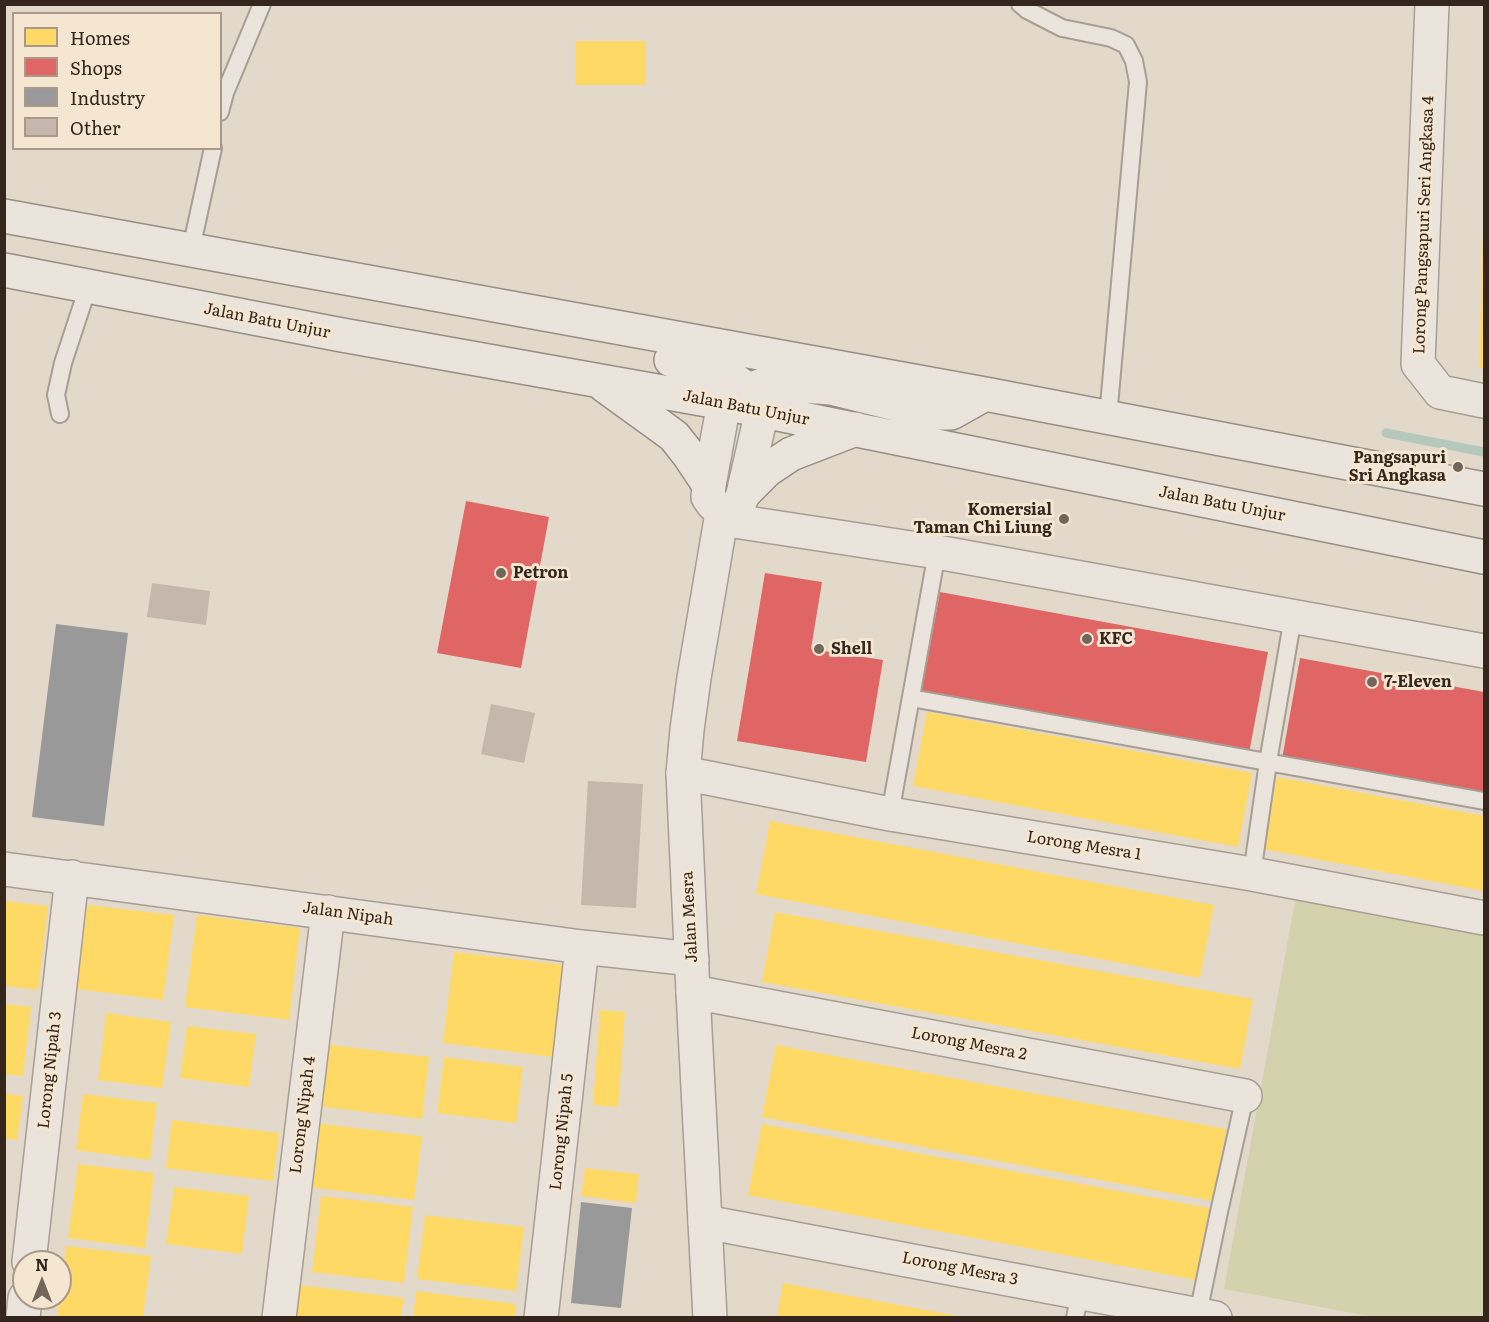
<!DOCTYPE html>
<style>
body{margin:0}
#map{position:relative;width:1489px;height:1322px;overflow:hidden;background:#e2d9ca;font-family:Literata,serif}
canvas{display:block}
.frame{position:absolute;inset:0;border:6px solid #35261d;pointer-events:none}
.legend{position:absolute;left:12px;top:12px;width:210px;height:138px;box-sizing:border-box;background:#f4e6d0;border:2px solid #a89988;margin:0;padding:8px 10px;list-style:none;font-size:18px;color:#35261d}
.legend li{display:flex;align-items:center;gap:12px;height:30px}
.legend b{width:30px;border:2px solid #a89988}
.north{position:absolute;left:12px;top:1250px;width:60px;height:60px;box-sizing:border-box;background:#f4e6d0;border:2px solid #a89988;border-radius:50%;rotate:0deg;font-size:16px;font-weight:700;line-height:24px;text-align:center;color:#35261d}
.north::after{content:'';display:block;margin:auto;width:21px;height:27px;background:#72655a;clip-path:polygon(50% 0,100% 100%,50% 72%,0 100%)}
</style>
<div id="map">
<canvas width="1489" height="1322"></canvas>
<div class="frame"></div>
<ul class="legend">
<li><b style="height:16px;background:#ffd966"></b>Homes</li>
<li><b style="height:16px;background:#e06666"></b>Shops</li>
<li><b style="height:16px;background:#999"></b>Industry</li>
<li><b style="height:16px;background:#c5b7ab"></b>Other</li>
</ul>
<div class="north">N</div>
</div>
<script>
const c = document.querySelector('canvas').getContext('2d');
c.lineJoin = 'round';
function fillPath(path, color) {
  c.fillStyle = color;
  c.fill(path, 'evenodd');
}
function toPath(rows) {
  const path = new Path2D();
  for (const r of rows) {
    path.moveTo(r[0], r[1]);
    for (let i = 2; i < r.length; i += 2) path.lineTo(r[i], r[i + 1]);
  }
  return path;
}
function stroke(path, color, width, dash) {
  c.strokeStyle = color;
  c.lineWidth = width;
  c.lineCap = dash ? 'butt' : 'round';
  c.setLineDash(dash || []);
  c.stroke(path);
}
function label(font, color, halo, rows, align = 'center') {
  c.font = font + ' Literata,serif';
  c.lineWidth = 6;
  c.setLineDash([]);
  c.textBaseline = 'middle';
  c.strokeStyle = halo;
  c.fillStyle = color;
  for (const [text, x, y, turn = 0] of rows) {
    c.save();
    c.translate(x, y);
    c.rotate((+turn || 0) * Math.PI / 180);
    c.textAlign = isNaN(turn) ? turn : align;
    if (halo) c.strokeText(text, 0, 0);
    c.fillText(text, 0, 0);
    c.restore();
  }
}
fillPath(toPath([
 [1296,896,1484,932,1484,1317,1374,1317,1224,1289]
]), '#d4d1ad');
fillPath(toPath([
 [575,41,646,41,646,85,575,85],
 [1483,231,1484,231,1484,368,1479,368],
 [927,712,1252,773,1238,847,913,786],
 [1277,777,1484,816,1484,891,1263,849],
 [770,821,1214,905,1200,978,756,894],
 [5,901,48,906,38,990,5,986],
 [87,905,174,915,163,1000,77,989],
 [775,912,1253,999,1240,1069,762,982],
 [197,915,300,928,289,1020,185,1007],
 [454,952,565,965,553,1057,443,1043],
 [4,1004,31,1007,23,1076,4,1074],
 [600,1010,625,1012,618,1107,593,1105],
 [106,1013,171,1022,162,1088,98,1080],
 [187,1026,256,1034,249,1087,180,1078],
 [324,1044,429,1057,422,1119,317,1106],
 [776,1045,1226,1129,1213,1201,762,1117],
 [444,1057,523,1067,516,1123,437,1113],
 [4,1093,23,1096,17,1140,4,1138],
 [83,1094,157,1103,150,1160,76,1150],
 [172,1120,279,1133,273,1181,166,1168],
 [315,1123,422,1136,414,1200,307,1187],
 [762,1124,1209,1208,1196,1280,748,1195],
 [78,1164,154,1173,145,1248,68,1238],
 [585,1168,639,1174,636,1203,581,1196],
 [174,1187,249,1196,242,1254,166,1244],
 [321,1196,413,1207,404,1283,312,1272],
 [425,1215,524,1227,516,1291,417,1279],
 [66,1246,151,1256,143,1317,57,1317],
 [783,1283,957,1316,957,1317,777,1317],
 [300,1285,404,1298,401,1317,296,1317],
 [416,1291,516,1304,515,1317,413,1317]
]), '#ffd966');
fillPath(toPath([
 [466,501,549,517,521,668,437,653],
 [765,573,822,582,811,649,883,660,866,762,737,741],
 [940,592,1268,652,1249,753,921,694],
 [1300,658,1484,692,1484,796,1282,759]
]), '#e06666');
fillPath(toPath([
 [56,624,128,633,104,826,32,817],
 [581,1202,632,1208,621,1308,571,1303]
]), '#999');
stroke(toPath([
 [1386,433,1484,452]
]), '#b6c7bb', 9);
fillPath(toPath([
 [152,583,210,591,206,625,147,617],
 [491,704,535,713,524,763,481,754],
 [588,781,643,784,636,908,581,905]
]), '#c5b7ab');
const service = toPath([
 [1020,4,1027,10,1062,28,1111,38,1126,45,1134,61,1138,82,1108,417],
 [220,112,225,93,262,4],
 [191,249,213,148],
 [60,414,56,395,63,363,88,287],
 [911,698,1484,801],
 [890,814,937,552],
 [1252,874,1268,762,1293,617],
 [1198,1314,1219,1212,1245,1096],
 [1075,1318,1080,1291]
]);
const minor = toPath([
 [1432,4,1418,364,1440,392,1484,401],
 [721,519,937,552,1484,651],
 [683,773,890,814,1252,874,1484,918],
 [4,869,582,947,692,959],
 [693,992,1245,1096],
 [705,1222,1215,1318],
 [29,1262,72,877],
 [23,1318,25,1298],
 [279,1318,328,912],
 [541,1318,582,947]
]);
const tertiary = toPath([
 [713,504,708,497,709,485,724,403],
 [736,506,740,502,743,494,762,411],
 [710,1318,693,992,683,773,687,730,694,678,721,519]
]);
const secondary = toPath([
 [4,216,985,394,1484,489],
 [4,270,342,335,724,403,1484,557],
 [671,360,709,367,730,377,748,390,759,407],
 [605,386,674,436,689,455,709,485],
 [724,403,748,390,763,385,790,385,831,388,932,413,951,413,985,394],
 [743,494,767,470,791,454,856,429]
]);
stroke(service, '#a79e94', 20);
stroke(minor, '#a79e94', 36);
stroke(tertiary, '#a79e94', 36);
stroke(secondary, '#978e84', 36);
stroke(service, '#eae4dc', 16);
stroke(minor, '#eae4dc', 33);
stroke(tertiary, '#eae4dc', 33);
stroke(secondary, '#eae4dc', 33);
for (const [x, y, r, color] of [
 [1458,467,6,"#72655a"],
 [1064,519,6,"#72655a"],
 [501,573,6,"#72655a"],
 [1087,639,6,"#72655a"],
 [819,649,6,"#72655a"],
 [1372,682,6,"#72655a"]
]) {
  const dot = new Path2D();
  dot.arc(x, y, r, 0, 2 * Math.PI);
  c.fillStyle = color;
  c.fill(dot);
  stroke(dot, '#f4e6d0', 2);
}
label('16px', '#35261d', '#f4e6d0', [
 ["Lorong Pangsapuri Seri Angkasa 4",1424,225,-88],
 ["Jalan Batu Unjur",267,321,11],
 ["Jalan Batu Unjur",746,408,11],
 ["Jalan Batu Unjur",1222,504,11],
 ["Lorong Mesra 1",1084,846,9],
 ["Jalan Nipah",348,914,8],
 ["Jalan Mesra",690,917,-93],
 ["Lorong Mesra 2",969,1044,11],
 ["Lorong Nipah 3",50,1070,-84],
 ["Lorong Nipah 4",303,1115,-83],
 ["Lorong Nipah 5",562,1132,-84],
 ["Lorong Mesra 3",960,1269,11]
]);
label('bold 16px', '#35261d', '#f4e6d0', [
 ["Pangsapuri",1446,458,"right"],
 ["Sri Angkasa",1446,476,"right"],
 ["Komersial",1052,510,"right"],
 ["Taman Chi Liung",1052,528,"right"],
 ["Petron",513,573],
 ["KFC",1099,639],
 ["Shell",831,649],
 ["7-Eleven",1384,682]
], 'left');
</script>
